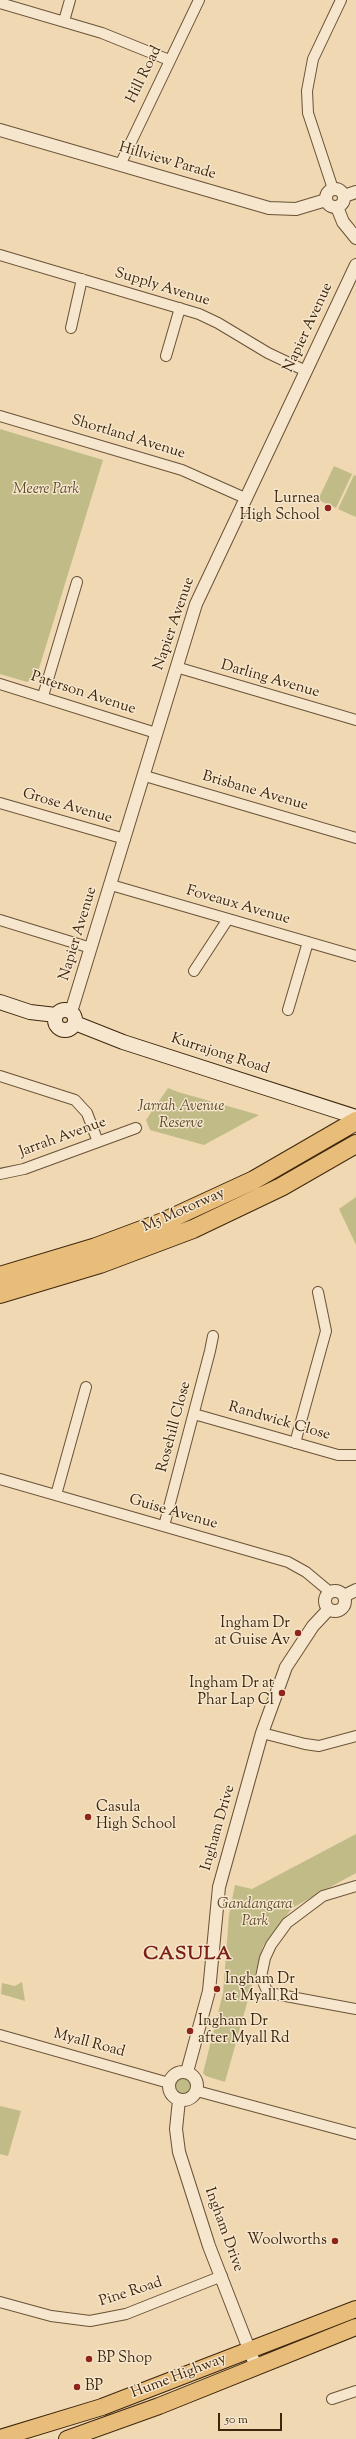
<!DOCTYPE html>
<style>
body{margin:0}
#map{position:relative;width:356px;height:2439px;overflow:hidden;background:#efd8b2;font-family:"Sorts Mill Goudy",serif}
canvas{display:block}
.scale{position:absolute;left:218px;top:2413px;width:64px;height:18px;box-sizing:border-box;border:2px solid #3e260c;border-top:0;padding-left:5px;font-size:12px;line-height:14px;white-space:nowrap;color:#3e260c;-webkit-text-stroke:3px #f5e6cd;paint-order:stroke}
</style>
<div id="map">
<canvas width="356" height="2439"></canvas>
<div class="scale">50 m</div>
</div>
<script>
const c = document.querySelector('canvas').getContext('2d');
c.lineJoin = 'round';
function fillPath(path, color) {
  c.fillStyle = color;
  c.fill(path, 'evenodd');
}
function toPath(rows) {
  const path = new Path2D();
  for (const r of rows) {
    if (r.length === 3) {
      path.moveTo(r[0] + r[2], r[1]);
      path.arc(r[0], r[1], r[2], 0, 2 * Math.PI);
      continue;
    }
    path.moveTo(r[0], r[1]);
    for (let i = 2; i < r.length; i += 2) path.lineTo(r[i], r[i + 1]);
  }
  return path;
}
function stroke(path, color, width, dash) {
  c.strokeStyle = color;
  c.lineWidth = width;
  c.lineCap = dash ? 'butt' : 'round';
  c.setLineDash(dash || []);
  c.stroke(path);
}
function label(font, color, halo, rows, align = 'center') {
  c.font = font + ' "Sorts Mill Goudy",serif';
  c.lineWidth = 3;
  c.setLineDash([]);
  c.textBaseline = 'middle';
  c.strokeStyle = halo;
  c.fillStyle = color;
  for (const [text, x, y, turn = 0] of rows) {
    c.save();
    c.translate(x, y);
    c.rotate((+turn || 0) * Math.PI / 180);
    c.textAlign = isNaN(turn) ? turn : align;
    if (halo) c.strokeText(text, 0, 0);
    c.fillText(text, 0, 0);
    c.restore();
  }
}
fillPath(toPath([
 [0,429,103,460,37,675,27,682,0,674],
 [334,466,352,474,336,508,318,500],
 [354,475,356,476,356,517,338,509],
 [168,1088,178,1092,259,1115,204,1145,150,1130,146,1120],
 [356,1197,356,1245,339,1209],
 [356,1834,356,1873,292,1908,263,1946,225,2082,206,2076,203,2073,223,1993,229,1915,235,1885,252,1889],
 [22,1982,25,2001,1,1994,2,1983,15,1986],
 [183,2086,10],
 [0,2106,21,2111,8,2156,0,2154]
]), '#c1bc87');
const minor = toPath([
 [0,3,102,33,169,60],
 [64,21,70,0],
 [120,165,199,0],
 [333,189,308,113,307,91,313,59,341,0],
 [0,255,199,314,218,323,268,353,306,371],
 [71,328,82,279],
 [166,356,180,308],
 [0,416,182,470,245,498],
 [176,667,356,720],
 [0,684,156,733],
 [43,696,77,582],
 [145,776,356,838],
 [0,803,125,839],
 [111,885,356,956],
 [0,920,91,948],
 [194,971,228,919],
 [288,1010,308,942],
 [0,1076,75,1100,87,1113,98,1142],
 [0,1174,24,1169,136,1128],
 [194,1414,338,1455,356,1455],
 [295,1443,326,1331,318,1292],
 [0,1479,288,1562,306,1572,330,1592],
 [56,1495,86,1387],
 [164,1526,210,1351,213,1336],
 [262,1733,305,1744,319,1746,356,1736],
 [356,1886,323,1896,287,1923,271,1945,265,1958,261,1977,267,1991,275,1994,356,2009],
 [0,2035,169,2083],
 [197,2091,356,2134],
 [0,2302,51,2316,90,2321,126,2314,222,2276],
 [332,2399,356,2391]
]);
const tertiary = toPath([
 [0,130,269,208,296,209,326,200],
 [335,198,9],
 [344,196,356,192],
 [337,207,343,222,356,238],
 [71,1012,196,604,356,265],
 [335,1601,10],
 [344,1596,356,1590],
 [183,2086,14],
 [187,2072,209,1991,219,1887,262,1733,286,1667,313,1626,329,1609],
 [179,2100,176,2129,179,2152,209,2246,256,2367]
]);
const secondary = toPath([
 [0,1002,30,1012,56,1015],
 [65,1020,10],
 [75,1023,123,1042,356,1117]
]);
const trunk = toPath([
 [0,2438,102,2407,356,2309],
 [67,2439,159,2406,356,2327]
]);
const motorway = toPath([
 [0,1276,96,1247,163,1222,254,1180,356,1121],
 [0,1294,100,1264,193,1229,281,1187,356,1144]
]);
stroke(minor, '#6a5236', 12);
stroke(tertiary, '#6a5236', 14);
stroke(secondary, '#3e260c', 16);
stroke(trunk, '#3e260c', 18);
stroke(motorway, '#3e260c', 20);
stroke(minor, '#f5e6cd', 10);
stroke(tertiary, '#f5e6cd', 12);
stroke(secondary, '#f5e6cd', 14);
stroke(trunk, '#e8bc79', 16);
stroke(motorway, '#e8bc79', 18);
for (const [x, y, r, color] of [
 [328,508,4,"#8f2418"],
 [298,1633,4,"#8f2418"],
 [282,1693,4,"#8f2418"],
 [88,1817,4,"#8f2418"],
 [217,1989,4,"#8f2418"],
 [190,2031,4,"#8f2418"],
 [335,2241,4,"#8f2418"],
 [89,2359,4,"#8f2418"],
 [77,2387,4,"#8f2418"]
]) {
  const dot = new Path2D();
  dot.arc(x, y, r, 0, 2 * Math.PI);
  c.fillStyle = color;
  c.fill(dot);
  stroke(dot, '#f5e6cd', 1.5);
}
label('15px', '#3e260c', '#f5e6cd', [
 ["Hill Road",145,75,-64],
 ["Hillview Parade",167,162,16],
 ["Supply Avenue",162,288,17],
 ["Napier Avenue",309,328,-65],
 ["Shortland Avenue",128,438,17],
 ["Napier Avenue",175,624,-71],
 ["Darling Avenue",270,680,16],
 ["Paterson Avenue",83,694,18],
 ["Brisbane Avenue",255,792,16],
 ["Grose Avenue",67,807,16],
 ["Foveaux Avenue",238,906,16],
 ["Napier Avenue",79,934,-73],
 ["Kurrajong Road",220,1055,18],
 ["Jarrah Avenue",63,1138,-20],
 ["M5 Motorway",184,1211,-24],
 ["Randwick Close",279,1422,16],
 ["Rosehill Close",175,1427,-75],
 ["Guise Avenue",173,1513,16],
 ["Ingham Drive",219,1828,-74],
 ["Myall Road",89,2044,15],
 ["Ingham Drive",223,2230,70],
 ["Pine Road",131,2293,-18],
 ["Hume Highway",179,2377,-21]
]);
label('italic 15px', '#5f4c2b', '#f5e6cd', [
 ["Meere Park",46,490],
 ["Jarrah Avenue",181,1107],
 ["Reserve",181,1124],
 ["Gandangara",255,1905],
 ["Park",255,1922]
]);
label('15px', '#3e260c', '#f5e6cd', [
 ["Lurnea",320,499,"right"],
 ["High School",320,516,"right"],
 ["Ingham Dr",290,1624,"right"],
 ["at Guise Av",290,1641,"right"],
 ["Ingham Dr at",274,1684,"right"],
 ["Phar Lap Cl",274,1701,"right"],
 ["Casula",96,1808],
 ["High School",96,1825],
 ["Ingham Dr",225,1980],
 ["at Myall Rd",225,1997],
 ["Ingham Dr",198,2022],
 ["after Myall Rd",198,2039],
 ["Woolworths",327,2241,"right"],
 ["BP Shop",97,2359],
 ["BP",85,2387]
], 'left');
c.letterSpacing = '1px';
label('bold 19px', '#7a1f14', '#f5e6cd', [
 ["CASULA",188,1956]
]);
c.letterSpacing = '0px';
</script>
